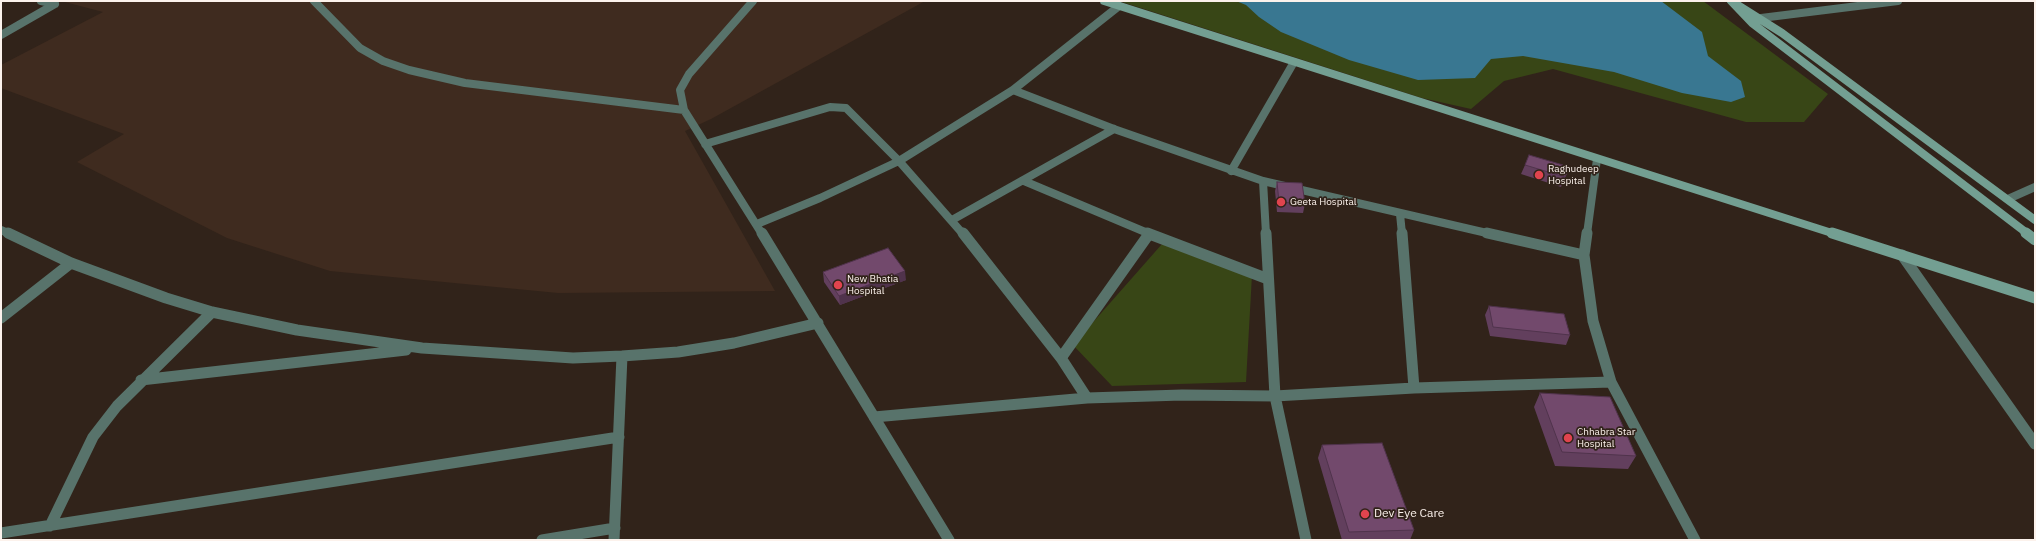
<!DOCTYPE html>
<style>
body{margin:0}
#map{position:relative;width:2036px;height:541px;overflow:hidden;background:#31231a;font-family:"IBM Plex Sans",sans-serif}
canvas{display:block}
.frame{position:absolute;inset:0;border:2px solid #fcf2ec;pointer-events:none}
</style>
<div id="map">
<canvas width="2036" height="541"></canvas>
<div class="frame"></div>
</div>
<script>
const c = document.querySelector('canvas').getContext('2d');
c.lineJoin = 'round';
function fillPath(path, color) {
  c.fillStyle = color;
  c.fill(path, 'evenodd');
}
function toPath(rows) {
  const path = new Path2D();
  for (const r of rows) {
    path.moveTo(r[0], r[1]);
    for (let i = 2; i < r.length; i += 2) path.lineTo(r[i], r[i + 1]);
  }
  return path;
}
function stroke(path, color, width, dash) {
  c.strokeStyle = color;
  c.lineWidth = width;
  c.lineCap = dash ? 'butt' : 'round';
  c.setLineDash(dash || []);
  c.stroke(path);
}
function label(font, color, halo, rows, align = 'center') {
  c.font = font + ' "IBM Plex Sans",sans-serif';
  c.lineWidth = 3.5;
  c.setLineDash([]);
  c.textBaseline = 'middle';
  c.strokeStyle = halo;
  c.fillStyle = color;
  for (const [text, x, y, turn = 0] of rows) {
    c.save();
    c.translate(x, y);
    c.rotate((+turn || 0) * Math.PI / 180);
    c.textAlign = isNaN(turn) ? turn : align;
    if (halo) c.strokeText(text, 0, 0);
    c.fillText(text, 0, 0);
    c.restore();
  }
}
fillPath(toPath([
 [61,1,925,1,711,119,685,131,775,291,558,293,330,271,227,238,77,162,124,134,1,88,1,65,103,12]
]), '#3f2b1f');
fillPath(toPath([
 [1119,1,1703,1,1828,94,1804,122,1746,122,1553,69,1504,81,1471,109,1422,98],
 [1162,244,1252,275,1246,382,1112,386,1073,345]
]), '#384616');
fillPath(toPath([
 [1236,1,1661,1,1702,32,1708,56,1741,81,1745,97,1731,102,1682,93,1614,72,1523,56,1491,59,1475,78,1418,80,1349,60,1281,32,1259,17,1246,5]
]), '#397791');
stroke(toPath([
 [41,1,55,4],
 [314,1,360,48,383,61,409,70,465,83,684,110],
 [753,1,689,74,680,90,684,110,762,234],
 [1761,18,1898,1],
 [1,35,55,4],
 [1013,90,1114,129,1263,181,1491,234],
 [705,144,830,107,846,108,899,161,963,234],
 [1231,171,1294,62],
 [1024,181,1150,234],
 [1263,181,1266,234],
 [2008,199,2035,187],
 [1400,214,1402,234],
 [952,220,1114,129],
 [757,224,820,198,899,161,1013,90,1119,6],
 [1,230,10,234],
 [1587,234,1597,159]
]), '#58736b', 8);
stroke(toPath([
 [8,233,71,263,166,298,212,312,297,330,422,348,573,358,622,356,678,352,734,343,818,323],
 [762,233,949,540],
 [963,233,1061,358,1087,398],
 [1147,233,1268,279],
 [1266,233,1275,396,1306,540],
 [1402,233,1414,388],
 [1487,233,1584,255],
 [1587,233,1584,255,1593,321,1611,382,1695,540],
 [1902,255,2035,444],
 [1,318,71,263],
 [1061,358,1149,234],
 [141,380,406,350],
 [874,417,1087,398,1182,395,1275,396,1414,388,1611,382],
 [50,526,93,437,117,406,212,312],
 [1,533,619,437],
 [542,540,615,528],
 [614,540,622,356]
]), '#58736b', 11);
stroke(toPath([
 [1104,1,1835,234],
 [1731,1,1752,23,2028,234],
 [1736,4,1782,33,2035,220]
]), '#739f92', 8);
stroke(toPath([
 [1832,233,2035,298],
 [2026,233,2035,240]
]), '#739f92', 11);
fillPath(toPath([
 [1525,165,1561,171,1567,173,1561,187,1521,174],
 [1277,182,1305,204,1303,213,1277,212,1275,191],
 [823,272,906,280,840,305,824,282],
 [1489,306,1570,335,1566,345,1490,336,1485,315],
 [1540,393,1636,456,1628,469,1555,466,1534,407],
 [1322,445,1414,530,1410,540,1342,540,1318,458]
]), '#623f5d');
fillPath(toPath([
 [905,271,906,280,840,305,839,296]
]), '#50334c');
const building = toPath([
 [1529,155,1563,165,1561,171,1567,173,1565,177,1525,165,1529,155],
 [1277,182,1302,183,1305,204,1279,202,1277,182],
 [888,248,905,271,839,296,823,272,888,248],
 [1489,306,1564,314,1570,335,1493,327,1489,306],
 [1540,393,1610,397,1636,456,1562,452,1540,393],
 [1382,443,1414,530,1349,532,1322,445,1382,443]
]);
fillPath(building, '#72496c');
stroke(building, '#50334c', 1);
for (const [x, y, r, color] of [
 [1539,175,5,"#e0444e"],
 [1281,202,5,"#e0444e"],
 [838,285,5,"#e0444e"],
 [1568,438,5,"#e0444e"],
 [1365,514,5,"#e0444e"]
]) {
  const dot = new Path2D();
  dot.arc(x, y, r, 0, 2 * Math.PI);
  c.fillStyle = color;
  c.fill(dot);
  stroke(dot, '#31231a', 1.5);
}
label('10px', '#fcf2ec', '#31231a', [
 ["Raghudeep",1548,169],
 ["Hospital",1548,181],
 ["Geeta Hospital",1290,202],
 ["New Bhatia",847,279],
 ["Hospital",847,291],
 ["Chhabra Star",1577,432],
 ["Hospital",1577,444]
], 'left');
label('12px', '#fcf2ec', '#31231a', [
 ["Dev Eye Care",1374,514]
], 'left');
</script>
